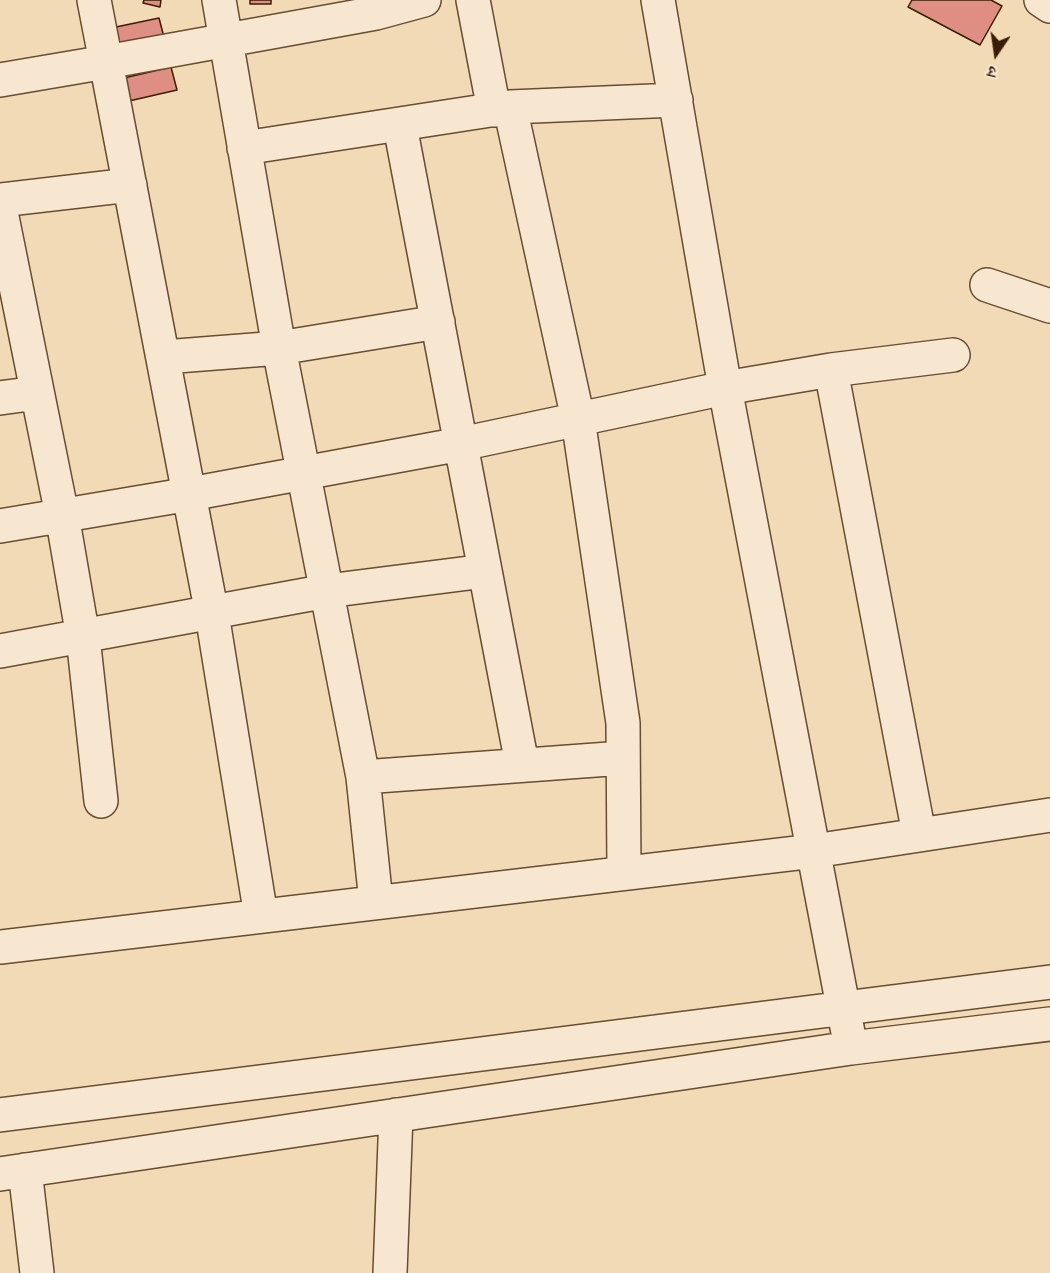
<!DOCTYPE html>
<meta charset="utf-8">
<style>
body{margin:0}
#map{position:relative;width:1050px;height:1273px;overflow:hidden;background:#f2dab6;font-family:Cardo,"Noto Serif Devanagari",serif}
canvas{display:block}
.north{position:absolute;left:966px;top:24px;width:60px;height:60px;-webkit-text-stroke:4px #f7e7d0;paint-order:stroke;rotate:193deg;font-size:16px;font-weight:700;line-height:24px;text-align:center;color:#3a1e03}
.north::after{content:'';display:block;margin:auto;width:21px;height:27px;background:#3a1e03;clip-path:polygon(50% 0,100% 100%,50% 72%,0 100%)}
</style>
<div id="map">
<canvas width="1050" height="1273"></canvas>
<div class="north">उ</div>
</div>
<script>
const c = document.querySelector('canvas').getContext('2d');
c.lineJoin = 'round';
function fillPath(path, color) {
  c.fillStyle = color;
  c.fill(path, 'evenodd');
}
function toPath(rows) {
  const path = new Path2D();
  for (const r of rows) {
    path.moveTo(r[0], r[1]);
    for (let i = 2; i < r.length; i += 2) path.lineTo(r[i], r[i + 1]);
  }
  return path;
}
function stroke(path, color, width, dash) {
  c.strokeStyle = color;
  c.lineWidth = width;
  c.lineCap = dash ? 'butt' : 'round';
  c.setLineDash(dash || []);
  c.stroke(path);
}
const building = toPath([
 [144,0,161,0,160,7,143,3,144,0],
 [250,0,271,0,271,4,250,4,250,0],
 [912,0,991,0,1002,6,980,45,908,7,912,0],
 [159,18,165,41,121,50,116,27,159,18],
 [171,67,177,90,129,101,124,78,171,67]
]);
fillPath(building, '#df8e83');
stroke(building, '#3a1e03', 1.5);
const minor = toPath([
 [219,0,279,348,363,777,376,902],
 [473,0,494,110],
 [658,0,725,388,851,1048],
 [1041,0,1050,6],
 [0,80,106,62,94,0],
 [510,107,578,419,623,723,624,873],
 [400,126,522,764],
 [244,148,510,107,676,100],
 [0,200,130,185],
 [0,207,62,515,83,637,101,801],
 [987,285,1050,306],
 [164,357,279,348,438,322],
 [831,370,919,834],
 [0,398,37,393],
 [0,526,190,494,461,444,725,388,831,370,953,355],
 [0,651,327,591,485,571],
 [363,777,623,758],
 [261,916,212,614,106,62,376,13,424,0],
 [0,947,814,851,1050,815],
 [0,1115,1050,982],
 [25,1170,37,1273],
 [0,1174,851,1048,1050,1024],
 [390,1273,396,1115]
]);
stroke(minor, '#684d30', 36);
stroke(minor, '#f7e7d0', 33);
</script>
